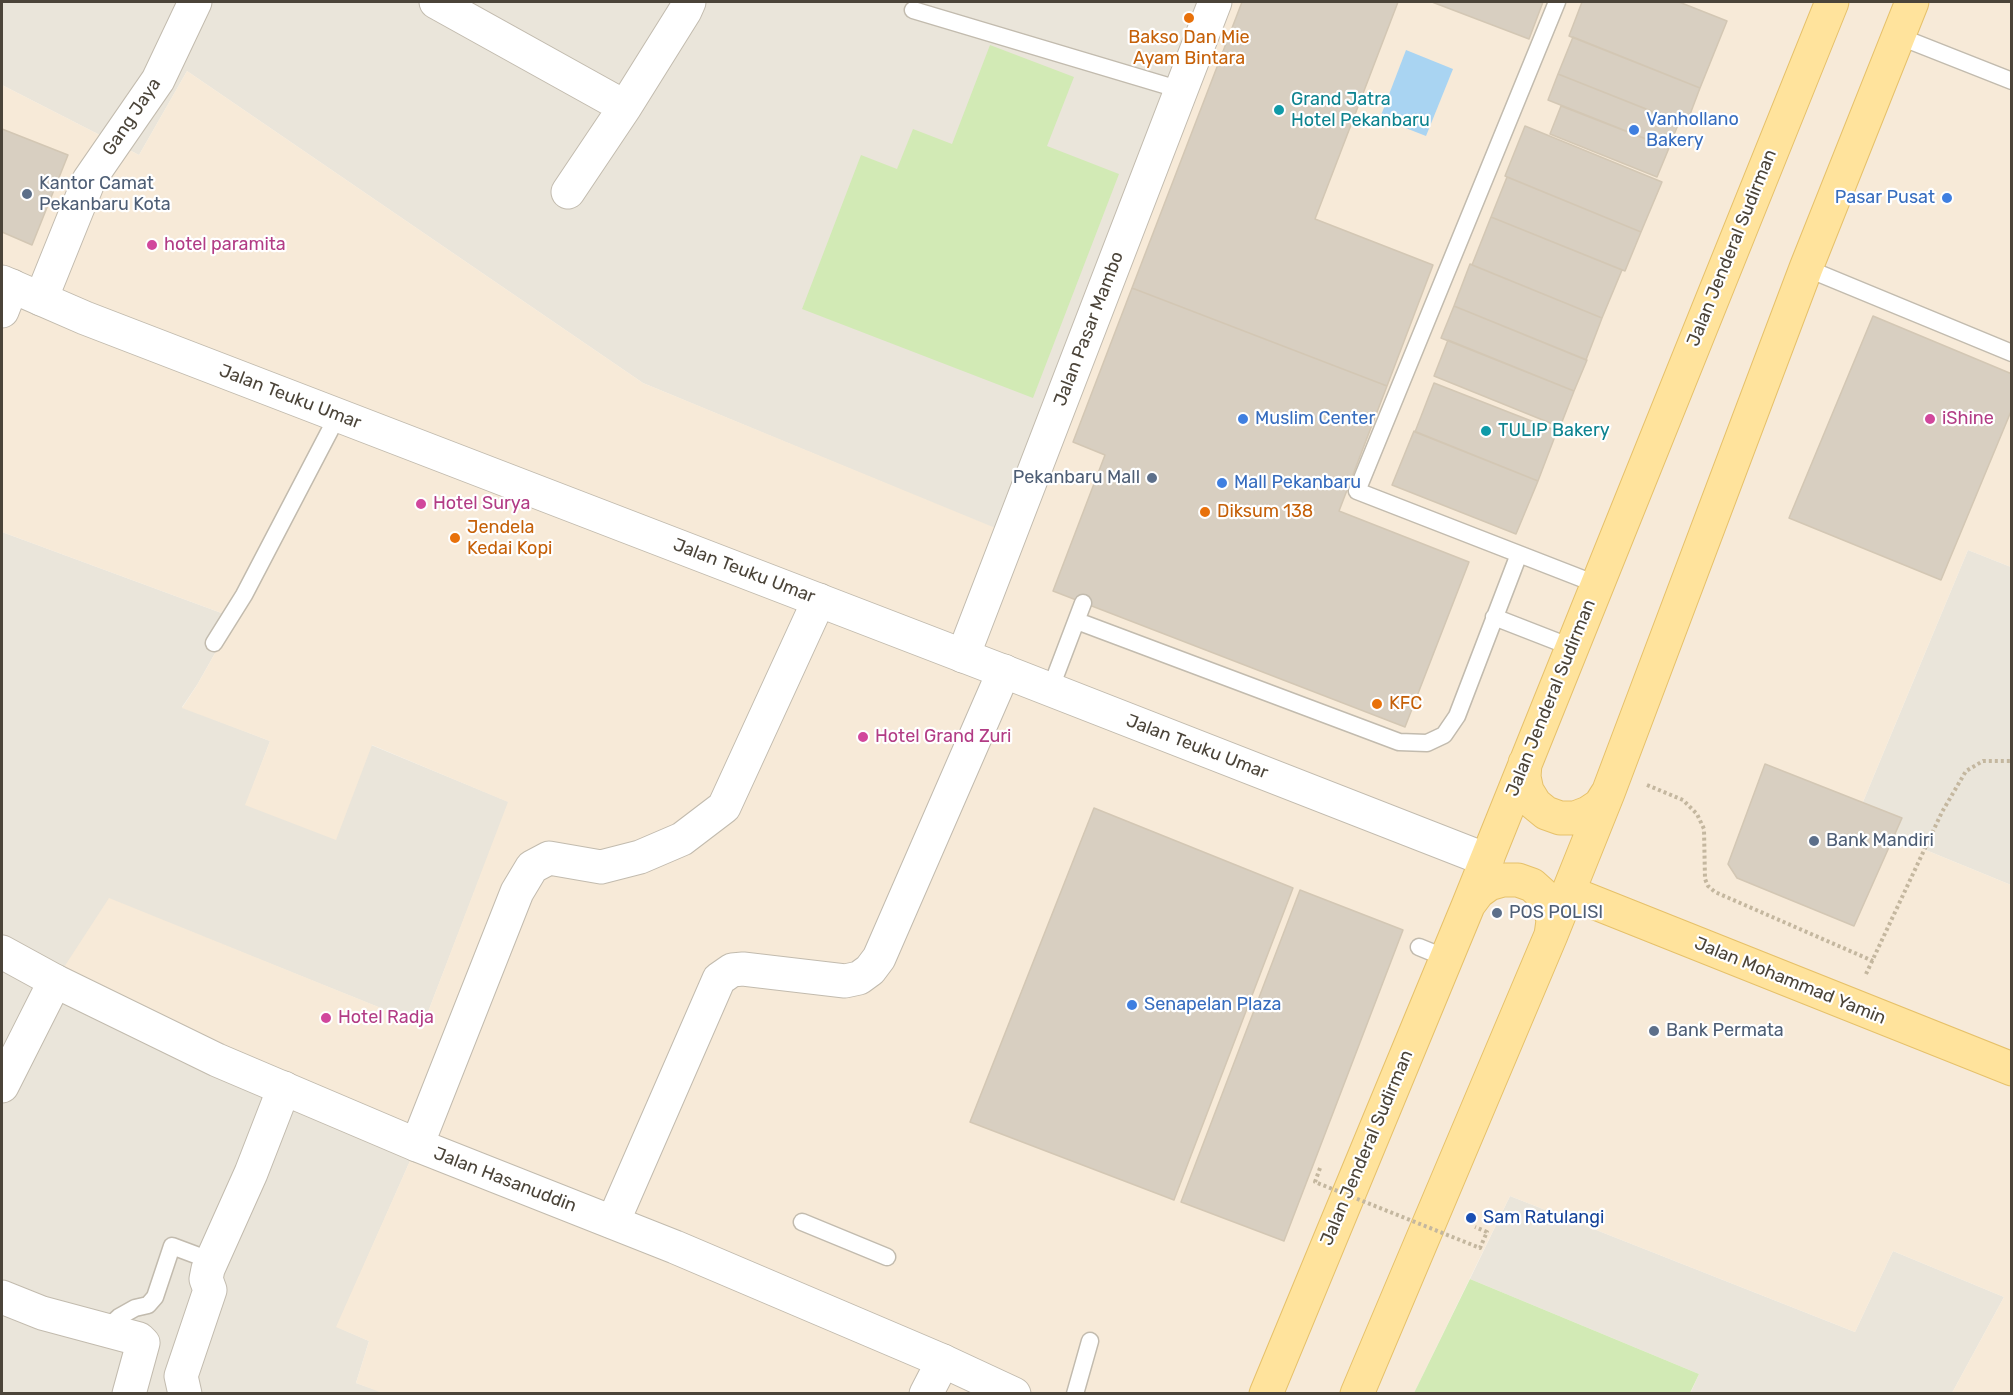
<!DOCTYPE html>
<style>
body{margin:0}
#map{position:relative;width:2013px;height:1395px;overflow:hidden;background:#f6f3ec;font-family:Rubik,sans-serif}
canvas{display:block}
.frame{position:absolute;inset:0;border:3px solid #4b4439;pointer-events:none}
</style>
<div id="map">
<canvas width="2013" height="1395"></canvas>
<div class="frame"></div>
</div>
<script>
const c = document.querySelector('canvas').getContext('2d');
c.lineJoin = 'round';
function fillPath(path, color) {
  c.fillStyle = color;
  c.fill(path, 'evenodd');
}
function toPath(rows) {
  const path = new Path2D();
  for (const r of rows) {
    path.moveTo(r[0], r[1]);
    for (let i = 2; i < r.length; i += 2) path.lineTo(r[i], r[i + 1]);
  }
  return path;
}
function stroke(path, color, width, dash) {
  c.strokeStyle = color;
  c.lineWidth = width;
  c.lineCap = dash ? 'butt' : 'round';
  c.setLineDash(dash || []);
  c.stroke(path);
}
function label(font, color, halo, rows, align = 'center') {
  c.font = font + ' Rubik,sans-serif';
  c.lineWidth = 4.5;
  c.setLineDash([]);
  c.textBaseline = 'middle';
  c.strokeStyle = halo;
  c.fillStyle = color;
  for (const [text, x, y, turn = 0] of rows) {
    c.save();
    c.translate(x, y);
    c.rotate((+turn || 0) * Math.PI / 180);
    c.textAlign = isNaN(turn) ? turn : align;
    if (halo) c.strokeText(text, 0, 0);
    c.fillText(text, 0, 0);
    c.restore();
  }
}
fillPath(toPath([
 [2,2,1215,2,1010,535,643,383,187,71,139,155,2,85],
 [2,532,235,618,197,685,182,707,270,741,246,805,371,745,509,802,423,1025,109,899,417,1145,337,1327,369,1341,356,1383,385,1393,2,1393],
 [1968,550,2011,567,2011,885,1855,821],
 [1510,1196,1855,1332,1893,1251,2004,1297,1952,1393,1690,1394,1699,1374,1470,1279]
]), '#eae5da');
fillPath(toPath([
 [1215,2,2011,2,2011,567,1968,550,1855,821,2011,885,2011,1393,1952,1393,2004,1297,1893,1251,1855,1332,1510,1196,1414,1393,385,1394,356,1383,369,1341,336,1327,417,1145,55,981,109,898,423,1025,508,802,372,745,336,840,245,805,270,741,182,708,197,685,235,618,2,532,2,85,139,155,187,71,643,383,1010,534]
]), '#f7ead8');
fillPath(toPath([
 [990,45,1074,77,1047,146,1119,174,1033,398,802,309,861,155,897,169,913,129,952,144],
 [1470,1279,1699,1374,1690,1393,1414,1393]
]), '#d2eab5');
fillPath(toPath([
 [1406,50,1453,69,1426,136,1380,118]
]), '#a9d4f2');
const building = toPath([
 [1242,2,1398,2,1315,219,1433,265,1387,386,1132,288,1242,2],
 [1432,2,1543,2,1529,39,1432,2],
 [1582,2,1679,2,1727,21,1700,88,1569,36,1582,2],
 [1573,37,1700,88,1686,125,1558,74,1573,37],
 [1558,74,1679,122,1669,148,1548,100,1558,74],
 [1561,106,1669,148,1657,177,1550,134,1561,106],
 [1525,126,1662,182,1641,232,1505,176,1525,126],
 [2,129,68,155,32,245,2,232,2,129],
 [1507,177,1641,232,1625,271,1491,217,1507,177],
 [1491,217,1622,270,1602,318,1472,265,1491,217],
 [1470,264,1602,318,1586,360,1454,306,1470,264],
 [1132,288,1387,386,1339,511,1469,562,1405,727,1053,591,1105,455,1073,442,1132,288],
 [1454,306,1587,360,1574,391,1441,338,1454,306],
 [1873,316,2012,374,2012,409,1941,580,1789,518,1873,316],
 [1448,340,1574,391,1560,427,1434,376,1448,340],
 [1434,383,1557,431,1538,481,1415,432,1434,383],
 [1414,431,1538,481,1516,534,1392,485,1414,431],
 [1765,764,1902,818,1854,926,1737,878,1728,864,1765,764],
 [1094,808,1293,888,1174,1200,970,1122,1094,808],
 [1300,890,1403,930,1284,1241,1181,1202,1300,890]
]);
fillPath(building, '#d8cfc1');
stroke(building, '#d3c7b4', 1.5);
const service = toPath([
 [1557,2,1357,491,1596,584],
 [913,10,1181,90],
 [1898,36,2012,81],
 [1806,268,2012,353],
 [1494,617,1571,647],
 [1077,621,1399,742,1427,743,1444,735,1457,716,1519,554],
 [214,643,244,595,338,415],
 [1050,690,1083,603],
 [1419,947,1446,958],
 [802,1222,887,1257],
 [105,1330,119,1317,135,1308,148,1305,155,1297,172,1246,212,1261],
 [1075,1394,1090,1341]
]);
const minor = toPath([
 [436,2,625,107],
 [568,192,625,107,685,11,689,2],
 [41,299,89,180,158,80,195,2],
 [2,311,12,286],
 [963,656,1215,2],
 [2,1086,55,981],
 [417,1145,517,892,532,867,549,858,601,867,640,857,682,839,724,807,819,600],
 [613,1222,719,979,732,970,743,969,845,981,859,978,870,970,879,958,1004,671],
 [2,1297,42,1313,139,1339,143,1343,129,1394],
 [185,1394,181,1376,210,1290,206,1279,208,1269,251,1173,284,1088],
 [926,1394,943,1361]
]);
const tertiary = toPath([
 [2,282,85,318,1008,673,1487,860],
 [2,952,55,981,217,1060,417,1145,675,1247,943,1361,1014,1394]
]);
const primary = toPath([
 [1525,763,1524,777,1527,791,1535,804,1546,813,1560,818,1575,818,1588,813,1600,805,1607,794],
 [1568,892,2012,1069],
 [1469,904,1478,892,1489,884,1503,880,1518,880,1532,885,1542,894,1550,907,1553,921,1551,935],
 [1266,1394,1468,906,1832,2],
 [1357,1394,1551,935,1608,793,1806,268,1912,2]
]);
stroke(service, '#c2bbae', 19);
stroke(minor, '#c2bbae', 35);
stroke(tertiary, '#c2bbae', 35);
stroke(primary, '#e6c16a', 35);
stroke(toPath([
 [1647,785,1683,800,1697,814,1704,829,1705,879,1708,886,1715,892,1873,961],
 [1866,974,1942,812,1966,771,1983,761,2012,761]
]), '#c4b79f', 4, [3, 3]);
stroke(service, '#fff', 16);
stroke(minor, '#fff', 33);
stroke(tertiary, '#fff', 33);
stroke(primary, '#ffe39c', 33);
stroke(toPath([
 [1320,1168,1315,1182,1480,1248,1487,1232,1475,1227]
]), '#c4b79f', 4, [3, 3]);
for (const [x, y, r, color] of [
 [1189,18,6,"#e8710a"],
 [1279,110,6,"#0f9aa8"],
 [1634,130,6,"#3f7fe0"],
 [27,194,6,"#5c6f8a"],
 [1947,198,6,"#3f7fe0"],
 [152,245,6,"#d1479c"],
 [1243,419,6,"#3f7fe0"],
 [1930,419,6,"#d1479c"],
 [1486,431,6,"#0f9aa8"],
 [1152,478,6,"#5c6f8a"],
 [1222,483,6,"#3f7fe0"],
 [421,504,6,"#d1479c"],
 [1205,512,6,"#e8710a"],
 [455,538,6,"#e8710a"],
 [1377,704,6,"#e8710a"],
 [863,737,6,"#d1479c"],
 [1814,841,6,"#5c6f8a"],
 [1497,913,6,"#5c6f8a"],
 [1132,1005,6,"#3f7fe0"],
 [326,1018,6,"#d1479c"],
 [1654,1031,6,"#5c6f8a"],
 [1471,1218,6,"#1a4fb4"]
]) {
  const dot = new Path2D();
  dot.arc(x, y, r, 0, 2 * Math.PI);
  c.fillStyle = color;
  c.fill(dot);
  stroke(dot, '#fff', 2);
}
label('18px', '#c56008', '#fff', [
 ["Bakso Dan Mie",1189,38,"center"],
 ["Ayam Bintara",1189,59,"center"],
 ["Diksum 138",1217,512],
 ["Jendela",467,528],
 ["Kedai Kopi",467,549],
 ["KFC",1389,704]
], 'left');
label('18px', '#0d838f', '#fff', [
 ["Grand Jatra",1291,100],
 ["Hotel Pekanbaru",1291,121],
 ["TULIP Bakery",1498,431]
], 'left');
label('18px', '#4b4439', '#fff', [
 ["Gang Jaya",132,117,-56],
 ["Jalan Jenderal Sudirman",1732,248,-68],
 ["Jalan Pasar Mambo",1089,329,-69],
 ["Jalan Teuku Umar",290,397,21],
 ["Jalan Teuku Umar",744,571,21],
 ["Jalan Jenderal Sudirman",1551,698,-68],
 ["Jalan Teuku Umar",1197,747,21],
 ["Jalan Mohammad Yamin",1790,981,22],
 ["Jalan Jenderal Sudirman",1367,1148,-67],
 ["Jalan Hasanuddin",505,1180,21]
]);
label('18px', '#366cbe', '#fff', [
 ["Vanhollano",1646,120],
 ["Bakery",1646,141],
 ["Pasar Pusat",1935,198,"right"],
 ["Muslim Center",1255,419],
 ["Mall Pekanbaru",1234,483],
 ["Senapelan Plaza",1144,1005]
], 'left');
label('18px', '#4e5e75', '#fff', [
 ["Kantor Camat",39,184],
 ["Pekanbaru Kota",39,205],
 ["Pekanbaru Mall",1140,478,"right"],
 ["Bank Mandiri",1826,841],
 ["POS POLISI",1509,913],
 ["Bank Permata",1666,1031]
], 'left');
label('18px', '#b23c85', '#fff', [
 ["hotel paramita",164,245],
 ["iShine",1942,419],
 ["Hotel Surya",433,504],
 ["Hotel Grand Zuri",875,737],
 ["Hotel Radja",338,1018]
], 'left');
label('18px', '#164399', '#fff', [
 ["Sam Ratulangi",1483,1218]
], 'left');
</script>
